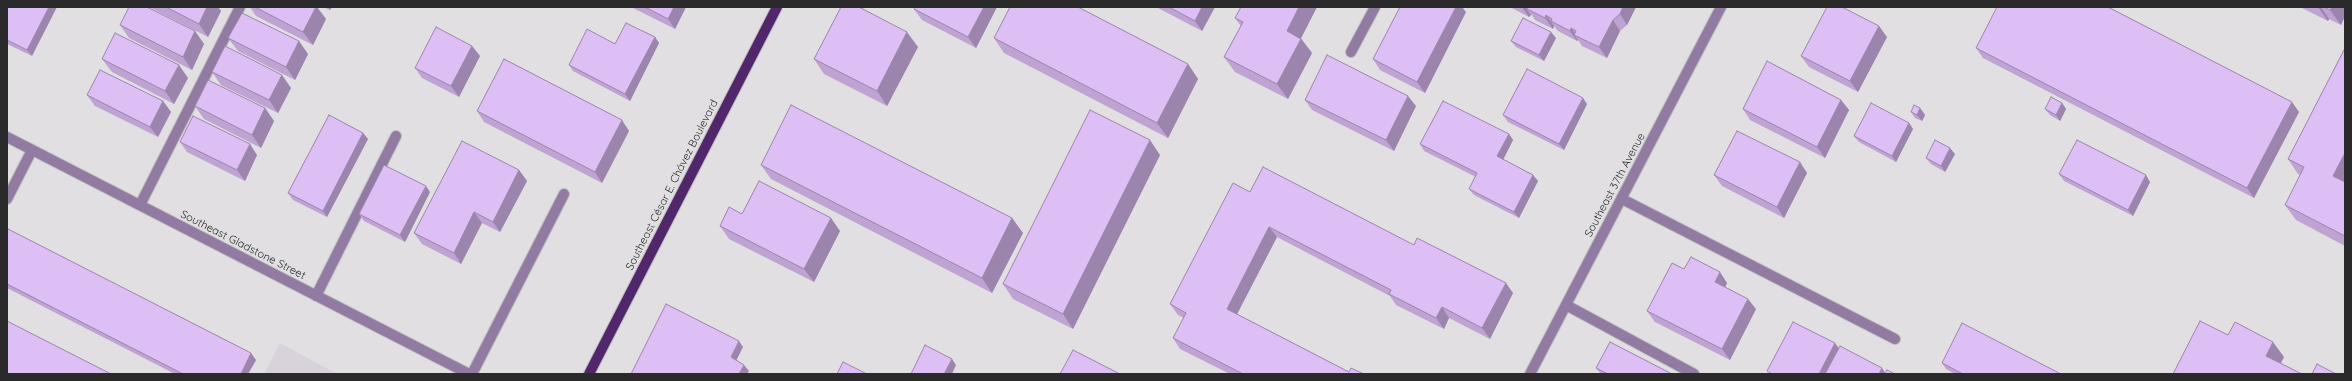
<!DOCTYPE html>
<meta charset="utf-8">
<style>
body{margin:0}
#map{position:relative;width:2352px;height:381px;overflow:hidden;background:#e1dfe2;font-family:Quicksand,sans-serif}
canvas{display:block}
.frame{position:absolute;inset:0;border:8px solid #2a2a2b;pointer-events:none}
</style>
<div id="map">
<canvas width="2352" height="381"></canvas>
<div class="frame"></div>
</div>
<script>
const c = document.querySelector('canvas').getContext('2d');
c.lineJoin = 'round';
function fillPath(path, color) {
  c.fillStyle = color;
  c.fill(path, 'evenodd');
}
function toPath(rows) {
  const path = new Path2D();
  for (const r of rows) {
    path.moveTo(r[0], r[1]);
    for (let i = 2; i < r.length; i += 2) path.lineTo(r[i], r[i + 1]);
  }
  return path;
}
function stroke(path, color, width, dash) {
  c.strokeStyle = color;
  c.lineWidth = width;
  c.lineCap = dash ? 'butt' : 'round';
  c.setLineDash(dash || []);
  c.stroke(path);
}
function label(font, color, halo, rows, align = 'center') {
  c.font = font + ' Quicksand,sans-serif';
  c.lineWidth = 3;
  c.setLineDash([]);
  c.textBaseline = 'middle';
  c.strokeStyle = halo;
  c.fillStyle = color;
  for (const [text, x, y, turn = 0] of rows) {
    c.save();
    c.translate(x, y);
    c.rotate((+turn || 0) * Math.PI / 180);
    c.textAlign = isNaN(turn) ? turn : align;
    if (halo) c.strokeText(text, 0, 0);
    c.fillText(text, 0, 0);
    c.restore();
  }
}
fillPath(toPath([
 [280,343,337,374,264,374]
]), '#d8d2dc');
const minor = toPath([
 [1351,52,1375,7],
 [7,137,469,374],
 [7,199,32,150],
 [1622,199,1895,339],
 [140,205,240,7],
 [316,296,396,136],
 [1566,305,1694,374],
 [472,374,564,194],
 [1530,374,1721,7]
]);
const major = toPath([
 [589,374,777,7]
]);
stroke(minor, '#bcbbbd', 12);
stroke(major, '#bcbbbd', 12);
stroke(minor, '#927ba2', 10);
stroke(major, '#51266b', 10);
fillPath(toPath([
 [7,7,32,56,7,44],
 [149,7,218,7,221,11,208,37],
 [250,7,317,7,326,19,313,45,256,16],
 [323,7,332,7,330,10],
 [631,7,686,7,675,29],
 [997,7,976,48,922,20,914,9],
 [1156,7,1215,7,1202,31],
 [1317,7,1301,38,1312,53,1288,99,1235,72,1224,57,1241,26,1235,18],
 [1511,7,1636,7,1627,25,1620,31,1607,58,1582,46,1578,40,1577,41,1558,31,1554,26,1553,29,1535,20,1532,15,1531,15,1529,17,1512,8],
 [2300,7,2345,7,2345,16,2341,25,2329,19,2328,21],
 [1466,12,1425,93,1380,70,1373,59],
 [120,25,195,31,204,44,192,70,129,38],
 [655,37,659,43,630,101,573,71,569,65,615,44],
 [1887,37,1858,92,1809,67,1801,56],
 [228,38,308,54,295,80,238,51],
 [994,38,1188,64,1198,79,1168,138,1004,53],
 [1556,38,1544,61,1516,47,1511,41],
 [472,46,480,56,459,97,422,78,415,68],
 [918,47,887,106,824,74,814,59],
 [1976,48,2299,112,2254,198,1983,58],
 [2345,48,2345,246,2296,220,2285,205,2301,175,2298,174,2288,159],
 [102,59,188,78,174,104,112,72],
 [212,72,291,88,278,113,221,85],
 [87,95,163,101,171,112,158,137,95,106],
 [1305,100,1416,106,1394,151,1312,110],
 [1841,100,1849,110,1825,158,1750,120,1743,109],
 [2062,103,2066,109,2060,121,2050,115,2045,109],
 [1587,104,1564,150,1508,122,1503,115],
 [195,106,265,108,274,121,261,148,204,119],
 [1920,108,1925,115,1922,121,1915,118,1911,112],
 [477,111,629,131,602,183,484,122],
 [1909,123,1913,129,1896,162,1859,142,1854,136],
 [363,133,368,139,327,217,293,200,288,193],
 [1509,134,1513,140,1503,159,1533,175,1538,181,1519,218,1474,195,1469,189,1476,177,1424,151,1420,144],
 [180,142,257,155,245,181,187,152],
 [1955,154,1945,172,1931,164,1926,158],
 [1160,155,1073,329,1013,299,1003,284],
 [761,165,1012,218,1023,233,992,293,771,179],
 [519,170,527,181,500,232,482,223,461,264,422,244,414,233],
 [1807,173,1784,218,1722,186,1714,175],
 [2059,174,2150,182,2133,216,2064,181],
 [430,192,405,242,364,221,359,214],
 [1250,192,1414,245,1513,293,1490,339,1449,318,1444,329,1396,305,1390,296,1277,237,1237,314,1349,372,1364,374,1230,374,1180,349,1173,338,1184,318,1178,315,1170,304],
 [742,214,840,231,814,282,729,239,720,226],
 [7,231,256,360,248,374,175,374,7,288],
 [1684,269,1727,283,1725,287,1756,309,1730,360,1655,322,1647,311],
 [1942,363,2061,374,1955,374,1946,369],
 [1596,368,1672,374,1601,374]
]), '#bea3d3');
fillPath(toPath([
 [49,7,57,7,32,56,27,50],
 [207,7,218,7,221,11,208,37,199,24],
 [316,7,317,7,326,19,313,45,303,32],
 [328,7,332,7,330,10],
 [674,7,686,7,675,29,668,19],
 [984,7,997,7,976,48,968,37],
 [1202,7,1215,7,1202,31,1195,21],
 [1299,7,1317,7,1297,46,1287,31],
 [1456,7,1462,7,1466,12,1425,93,1417,82],
 [1522,7,1525,7,1531,15,1529,17],
 [1623,7,1636,7,1627,25,1620,14],
 [2318,7,2321,7,2329,19,2328,21],
 [2332,7,2345,7,2345,16,2341,25,2330,10],
 [1546,15,1554,26,1553,29,1545,18],
 [1613,20,1620,31,1607,58,1599,47],
 [1879,26,1887,37,1858,92,1850,81],
 [1571,28,1577,36,1574,35,1578,40,1577,41,1570,31],
 [195,31,204,44,192,70,183,57],
 [907,32,918,47,887,106,877,91],
 [1551,32,1556,38,1544,61,1539,55],
 [655,37,659,43,630,101,625,94],
 [1301,39,1312,53,1288,99,1277,84],
 [299,41,308,54,295,80,286,67],
 [472,46,480,56,459,97,451,86],
 [1188,64,1198,79,1168,138,1157,123],
 [179,65,188,78,174,104,165,91],
 [282,75,291,88,278,113,269,100],
 [1408,96,1416,106,1394,151,1386,140],
 [1583,98,1587,104,1564,150,1559,144],
 [1841,100,1849,110,1825,158,1817,147],
 [163,101,171,112,158,137,150,127],
 [2292,102,2299,112,2254,198,2247,188],
 [2062,103,2066,109,2060,121,2056,115],
 [265,108,274,121,261,148,252,135],
 [1920,108,1925,115,1922,121,1917,115],
 [622,120,629,131,602,183,595,172],
 [1909,123,1913,129,1896,162,1892,156],
 [363,133,368,139,327,217,323,211],
 [1509,134,1513,140,1502,162,1497,156],
 [1150,140,1160,155,1073,329,1063,314],
 [250,144,257,155,245,181,237,170],
 [1950,148,1955,154,1945,172,1941,166],
 [2345,153,2345,188,2333,176],
 [1800,162,1807,173,1784,218,1777,207],
 [519,170,527,181,500,232,493,222],
 [1533,175,1538,181,1519,218,1514,212],
 [2146,175,2150,182,2133,216,2128,210],
 [426,186,430,192,405,242,400,235],
 [474,212,482,223,461,264,454,253],
 [831,218,840,231,814,282,804,269],
 [1012,218,1023,233,992,293,982,278],
 [1269,227,1277,237,1234,320,1227,309],
 [1720,272,1727,283,1723,292,1715,282],
 [1506,283,1513,293,1490,339,1482,328],
 [1748,299,1756,309,1730,360,1722,349],
 [1442,307,1449,318,1444,329,1436,318],
 [739,341,743,347,735,363,731,357],
 [2273,342,2284,357,2277,371,2266,356],
 [1835,343,1843,354,1832,374,1819,374],
 [251,353,256,360,248,374,241,374],
 [952,359,956,365,952,374,944,374],
 [744,365,749,371,747,374,739,374],
 [1882,368,1886,374,1879,374]
]), '#9b85ac');
const building = toPath([
 [7,7,49,7,27,50,7,40,7,7],
 [129,7,147,7,195,31,183,57,120,25,129,7],
 [166,7,207,7,199,24,166,7],
 [255,7,316,7,303,32,255,7],
 [645,7,674,7,668,19,645,7],
 [841,7,859,7,907,32,877,91,814,59,841,7],
 [915,7,984,7,968,37,914,9,915,7],
 [1010,7,1078,7,1188,64,1157,123,994,38,1010,7],
 [1169,7,1202,7,1195,21,1169,7],
 [1241,7,1299,7,1287,31,1301,39,1277,84,1224,57,1243,22,1235,18,1241,7],
 [1400,7,1456,7,1417,82,1373,59,1400,7],
 [1528,7,1623,7,1620,14,1613,20,1599,47,1574,35,1576,31,1571,28,1570,31,1551,21,1552,19,1546,15,1545,18,1527,9,1528,7],
 [1827,7,1842,7,1879,26,1850,81,1801,56,1827,7],
 [1997,7,2108,7,2292,102,2247,188,1976,48,1997,7],
 [2324,7,2332,7,2330,10,2324,7],
 [242,13,299,41,286,67,228,38,242,13],
 [1523,18,1551,32,1539,55,1511,41,1523,18],
 [626,23,655,37,625,94,569,65,587,29,615,44,626,23],
 [436,27,472,46,451,86,415,68,436,27],
 [115,33,179,65,165,91,102,59,115,33],
 [225,46,282,75,269,100,212,72,225,46],
 [2345,48,2345,153,2333,176,2345,182,2345,236,2285,205,2304,167,2288,159,2345,48],
 [1327,55,1408,96,1386,140,1305,100,1327,55],
 [504,59,622,120,595,172,477,111,504,59],
 [1767,61,1841,100,1817,147,1743,109,1767,61],
 [1527,69,1583,98,1559,144,1503,115,1527,69],
 [100,70,163,101,150,127,87,95,100,70],
 [208,80,265,108,252,135,195,106,208,80],
 [2051,97,2062,103,2056,115,2045,109,2051,97],
 [1443,101,1509,134,1497,156,1533,175,1514,212,1469,189,1477,173,1420,144,1443,101],
 [1871,103,1909,123,1892,156,1854,136,1871,103],
 [791,105,1012,218,982,278,761,165,791,105],
 [1914,105,1920,108,1917,115,1911,112,1914,105],
 [1090,110,1150,140,1063,314,1003,284,1090,110],
 [329,115,363,133,323,211,288,193,329,115],
 [193,116,250,144,237,170,180,142,193,116],
 [1737,131,1800,162,1777,207,1714,175,1737,131],
 [1935,140,1950,148,1941,166,1926,158,1935,140],
 [2077,140,2146,175,2128,210,2059,174,2077,140],
 [462,141,519,170,493,222,474,212,454,253,414,233,462,141],
 [384,165,426,186,400,235,359,214,384,165],
 [1263,167,1414,245,1417,238,1506,283,1482,328,1442,307,1436,318,1389,294,1391,290,1269,227,1227,309,1349,372,1351,368,1364,374,1243,374,1173,338,1186,313,1170,304,1233,183,1250,192,1263,167],
 [759,181,831,218,804,269,720,226,729,207,742,214,759,181],
 [8,229,251,353,241,374,183,374,7,284,7,231,8,229],
 [1691,257,1720,272,1715,282,1748,299,1722,349,1647,311,1672,263,1684,269,1691,257],
 [666,304,739,341,731,357,744,365,739,374,631,374,666,304],
 [7,321,111,374,7,374,7,321],
 [2200,321,2228,335,2235,322,2273,342,2266,356,2302,374,2173,374,2200,321],
 [1793,322,1835,343,1819,374,1772,374,1767,371,1793,322],
 [1962,323,2061,374,1963,374,1942,363,1962,323],
 [1610,342,1672,374,1608,374,1596,368,1610,342],
 [925,345,952,359,944,374,911,374,925,345],
 [1840,346,1882,368,1879,374,1825,374,1840,346],
 [1073,350,1120,374,1060,374,1073,350],
 [843,362,867,374,837,374,843,362],
 [2317,364,2336,374,2312,374,2317,364],
 [1887,370,1895,374,1884,374,1887,370]
]);
fillPath(building, '#ddbef5');
stroke(building, '#9b85ac', 1);
label('11px', '#2a2a2b', '#e1dfe2', [
 ["Southeast César E. Chávez Boulevard",672,185,-63],
 ["Southeast 37th Avenue",1615,185,-62],
 ["Southeast Gladstone Street",243,245,27]
]);
</script>
